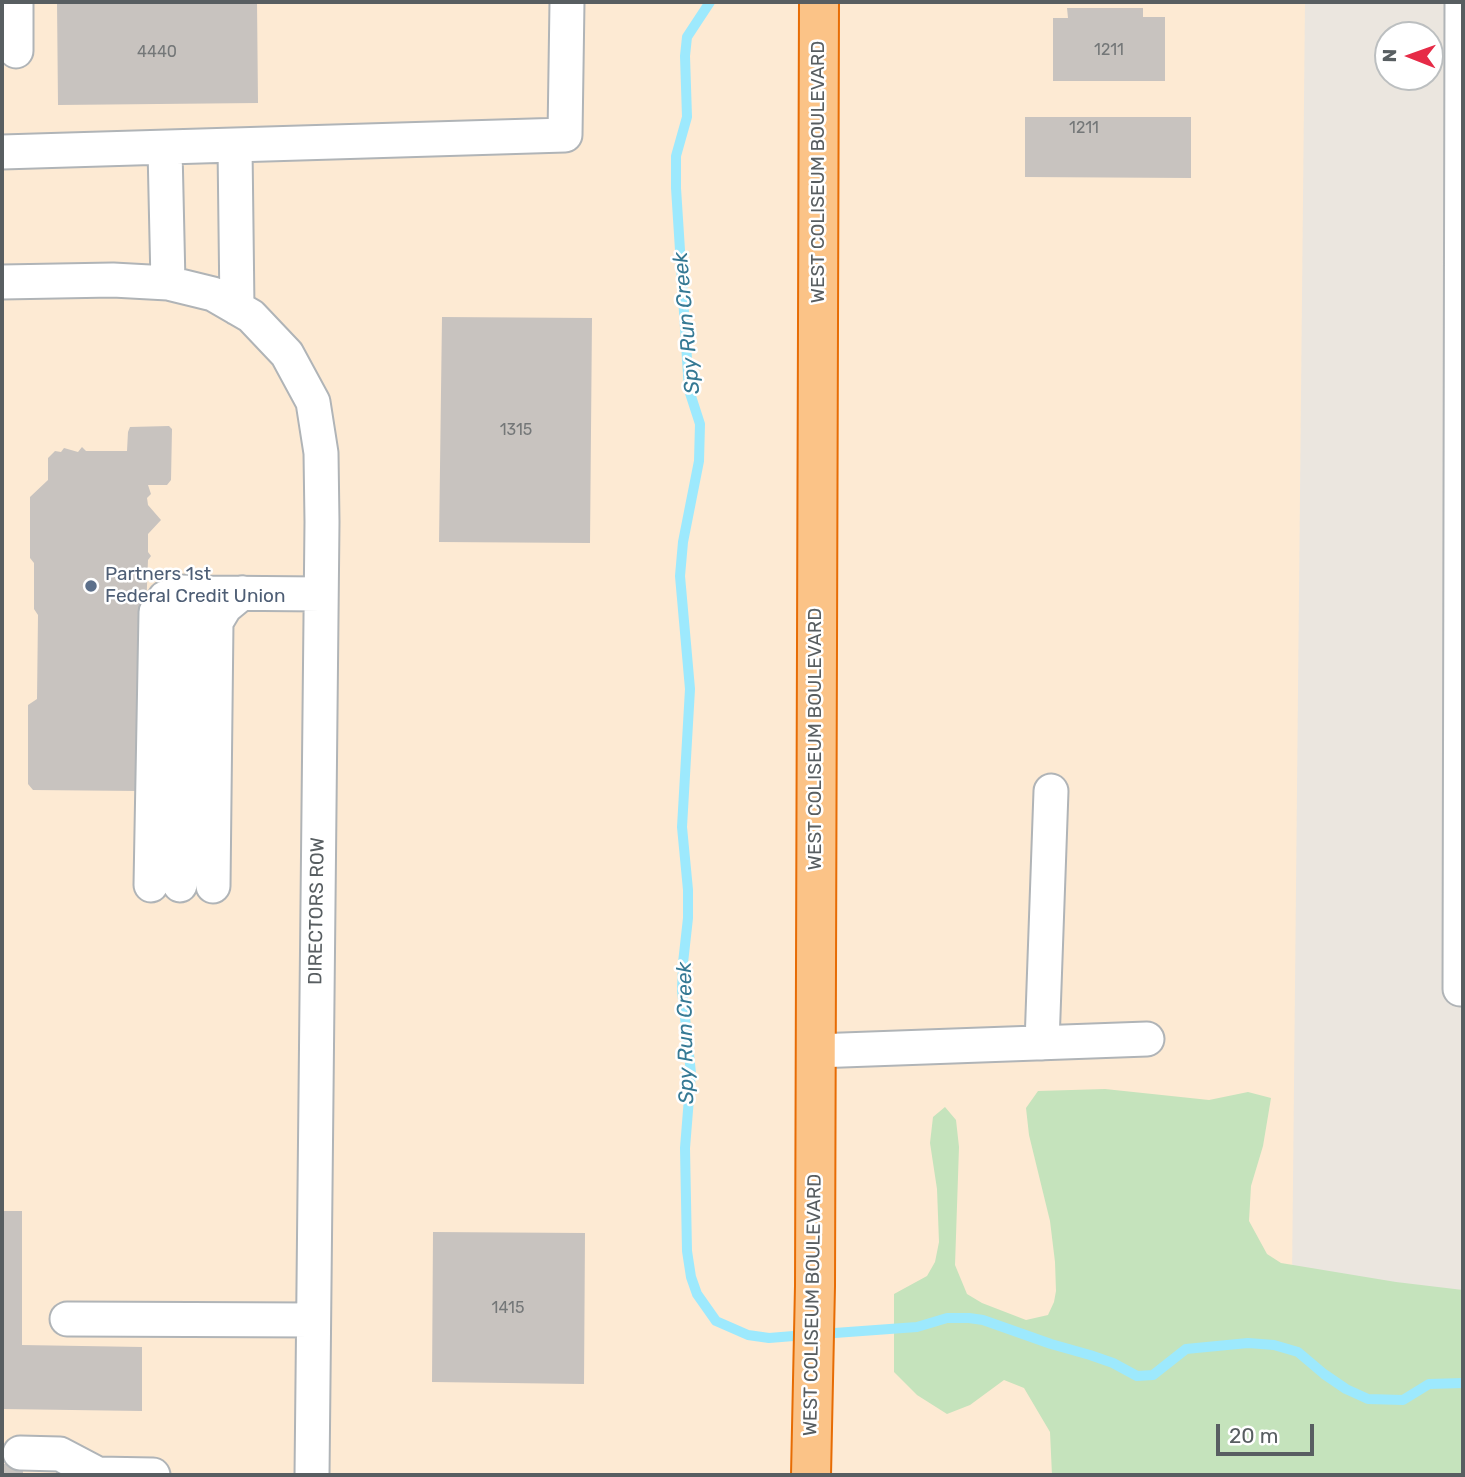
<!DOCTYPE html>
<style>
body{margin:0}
#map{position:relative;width:1465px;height:1477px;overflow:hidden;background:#ebe6df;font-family:Rubik,sans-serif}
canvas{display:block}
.frame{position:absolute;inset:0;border:4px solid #585e61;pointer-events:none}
.north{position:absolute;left:1374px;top:21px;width:70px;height:70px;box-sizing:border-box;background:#fff;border:2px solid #bcbfc0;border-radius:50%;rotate:271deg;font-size:19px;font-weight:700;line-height:28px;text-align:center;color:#585e61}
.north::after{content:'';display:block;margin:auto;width:24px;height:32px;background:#e62b47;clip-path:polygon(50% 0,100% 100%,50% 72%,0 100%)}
.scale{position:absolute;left:1216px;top:1424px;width:98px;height:32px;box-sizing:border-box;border:4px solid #585e61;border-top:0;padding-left:9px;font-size:21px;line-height:24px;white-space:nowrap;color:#585e61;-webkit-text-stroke:5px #fff;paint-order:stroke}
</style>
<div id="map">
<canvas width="1465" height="1477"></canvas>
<div class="frame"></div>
<div class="north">N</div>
<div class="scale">20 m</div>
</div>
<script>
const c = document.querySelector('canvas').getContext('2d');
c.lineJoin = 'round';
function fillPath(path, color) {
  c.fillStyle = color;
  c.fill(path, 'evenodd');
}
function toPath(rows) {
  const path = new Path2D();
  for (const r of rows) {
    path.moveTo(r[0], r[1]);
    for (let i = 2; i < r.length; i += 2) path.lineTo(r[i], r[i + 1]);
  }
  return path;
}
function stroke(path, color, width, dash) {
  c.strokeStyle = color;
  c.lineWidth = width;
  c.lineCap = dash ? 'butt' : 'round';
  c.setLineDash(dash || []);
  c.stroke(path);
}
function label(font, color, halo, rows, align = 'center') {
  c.font = font + ' Rubik,sans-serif';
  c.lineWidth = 5;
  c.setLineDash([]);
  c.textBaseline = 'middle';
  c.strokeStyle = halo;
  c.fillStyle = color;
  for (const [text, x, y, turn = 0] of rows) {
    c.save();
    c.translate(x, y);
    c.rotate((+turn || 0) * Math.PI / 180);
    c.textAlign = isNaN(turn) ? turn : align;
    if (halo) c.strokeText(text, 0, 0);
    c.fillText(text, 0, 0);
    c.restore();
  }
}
fillPath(toPath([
 [2,2,1305,2,1290,1475,2,1475]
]), '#fdead3');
fillPath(toPath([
 [1105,1089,1209,1100,1248,1092,1271,1098,1263,1146,1251,1186,1249,1221,1267,1254,1281,1263,1396,1282,1463,1290,1463,1475,1052,1475,1050,1432,1024,1388,1004,1380,970,1405,947,1414,917,1395,894,1372,894,1294,927,1276,935,1262,939,1242,937,1189,930,1143,933,1117,945,1107,956,1120,959,1147,955,1265,967,1294,982,1303,1026,1320,1048,1315,1054,1302,1056,1291,1055,1262,1050,1221,1029,1135,1026,1108,1038,1091]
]), '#c5e3bc');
stroke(toPath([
 [710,2,687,37,685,56,687,117,676,156,676,188,689,390,700,424,699,461,683,542,680,576,690,689,682,827,688,890,688,918,683,963,682,990,691,1073,685,1148,687,1251,691,1277,697,1294,716,1321,748,1335,769,1338,806,1335],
 [821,1334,917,1327,947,1318,969,1318,983,1320,1051,1344,1090,1355,1113,1363,1137,1376,1153,1375,1186,1349,1248,1343,1274,1345,1298,1352,1324,1374,1346,1389,1368,1399,1403,1400,1429,1384,1463,1383]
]), '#9de9fd', 10);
fillPath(toPath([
 [57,2,257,2,258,103,58,105],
 [1067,8,1143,8,1143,17,1165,17,1165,81,1053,81,1053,18,1068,18],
 [1025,117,1191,117,1191,178,1025,177],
 [442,317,592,318,590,543,439,542],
 [169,426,172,429,171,480,167,485,148,485,151,494,147,498,148,505,161,520,148,534,148,552,151,556,148,560,139,791,33,790,28,784,28,705,37,699,38,615,34,609,34,563,30,558,30,497,48,480,48,458,55,451,61,452,64,448,78,452,82,447,86,451,127,451,128,432,130,427],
 [2,1211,22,1211,22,1345,142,1347,142,1411,2,1409],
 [433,1232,585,1233,584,1384,432,1382],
 [2,1464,23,1464,23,1475,2,1475]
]), '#c8c3bf');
const minor = toPath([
 [16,2,16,51],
 [1462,2,1460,989,1463,989],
 [235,147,237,308],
 [165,149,168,283],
 [2,152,565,135,567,2],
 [2,282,113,280,168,283,213,294,251,316,287,354,313,402,321,453,322,522,312,1475],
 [151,885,156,612,165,598,181,592,206,593],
 [180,885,185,618,190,605,206,593,321,594],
 [213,886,216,622,225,607,242,593],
 [1042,1043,1051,791],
 [815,1051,1147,1039],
 [67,1319,313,1320],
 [20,1453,60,1454,98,1474,153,1475]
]);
const highway = toPath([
 [811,1475,815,1286,819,2]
]);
stroke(minor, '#b0b4b7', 37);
stroke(highway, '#e76c04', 42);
stroke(minor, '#fff', 33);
stroke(highway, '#fbc387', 38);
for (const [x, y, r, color] of [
 [91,586,7,"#5c6f8a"]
]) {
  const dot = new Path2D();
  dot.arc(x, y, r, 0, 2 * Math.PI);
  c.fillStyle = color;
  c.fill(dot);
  stroke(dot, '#fff', 2.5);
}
label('16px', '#747778', null, [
 ["1211",1109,50],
 ["4440",157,52],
 ["1211",1084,128],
 ["1315",516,430],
 ["1415",508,1308]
]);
label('19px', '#585e61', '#fff', [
 ["WEST COLISEUM BOULEVARD",819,172,-90],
 ["WEST COLISEUM BOULEVARD",816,739,-90],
 ["DIRECTORS ROW",317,911,-89],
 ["WEST COLISEUM BOULEVARD",813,1305,-89]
]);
label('19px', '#4e5e75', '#fff', [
 ["Partners 1st",105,575],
 ["Federal Credit Union",105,597]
], 'left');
label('italic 21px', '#357994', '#fff', [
 ["Spy Run Creek",687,323,-95],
 ["Spy Run Creek",686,1033,-91]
]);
</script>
